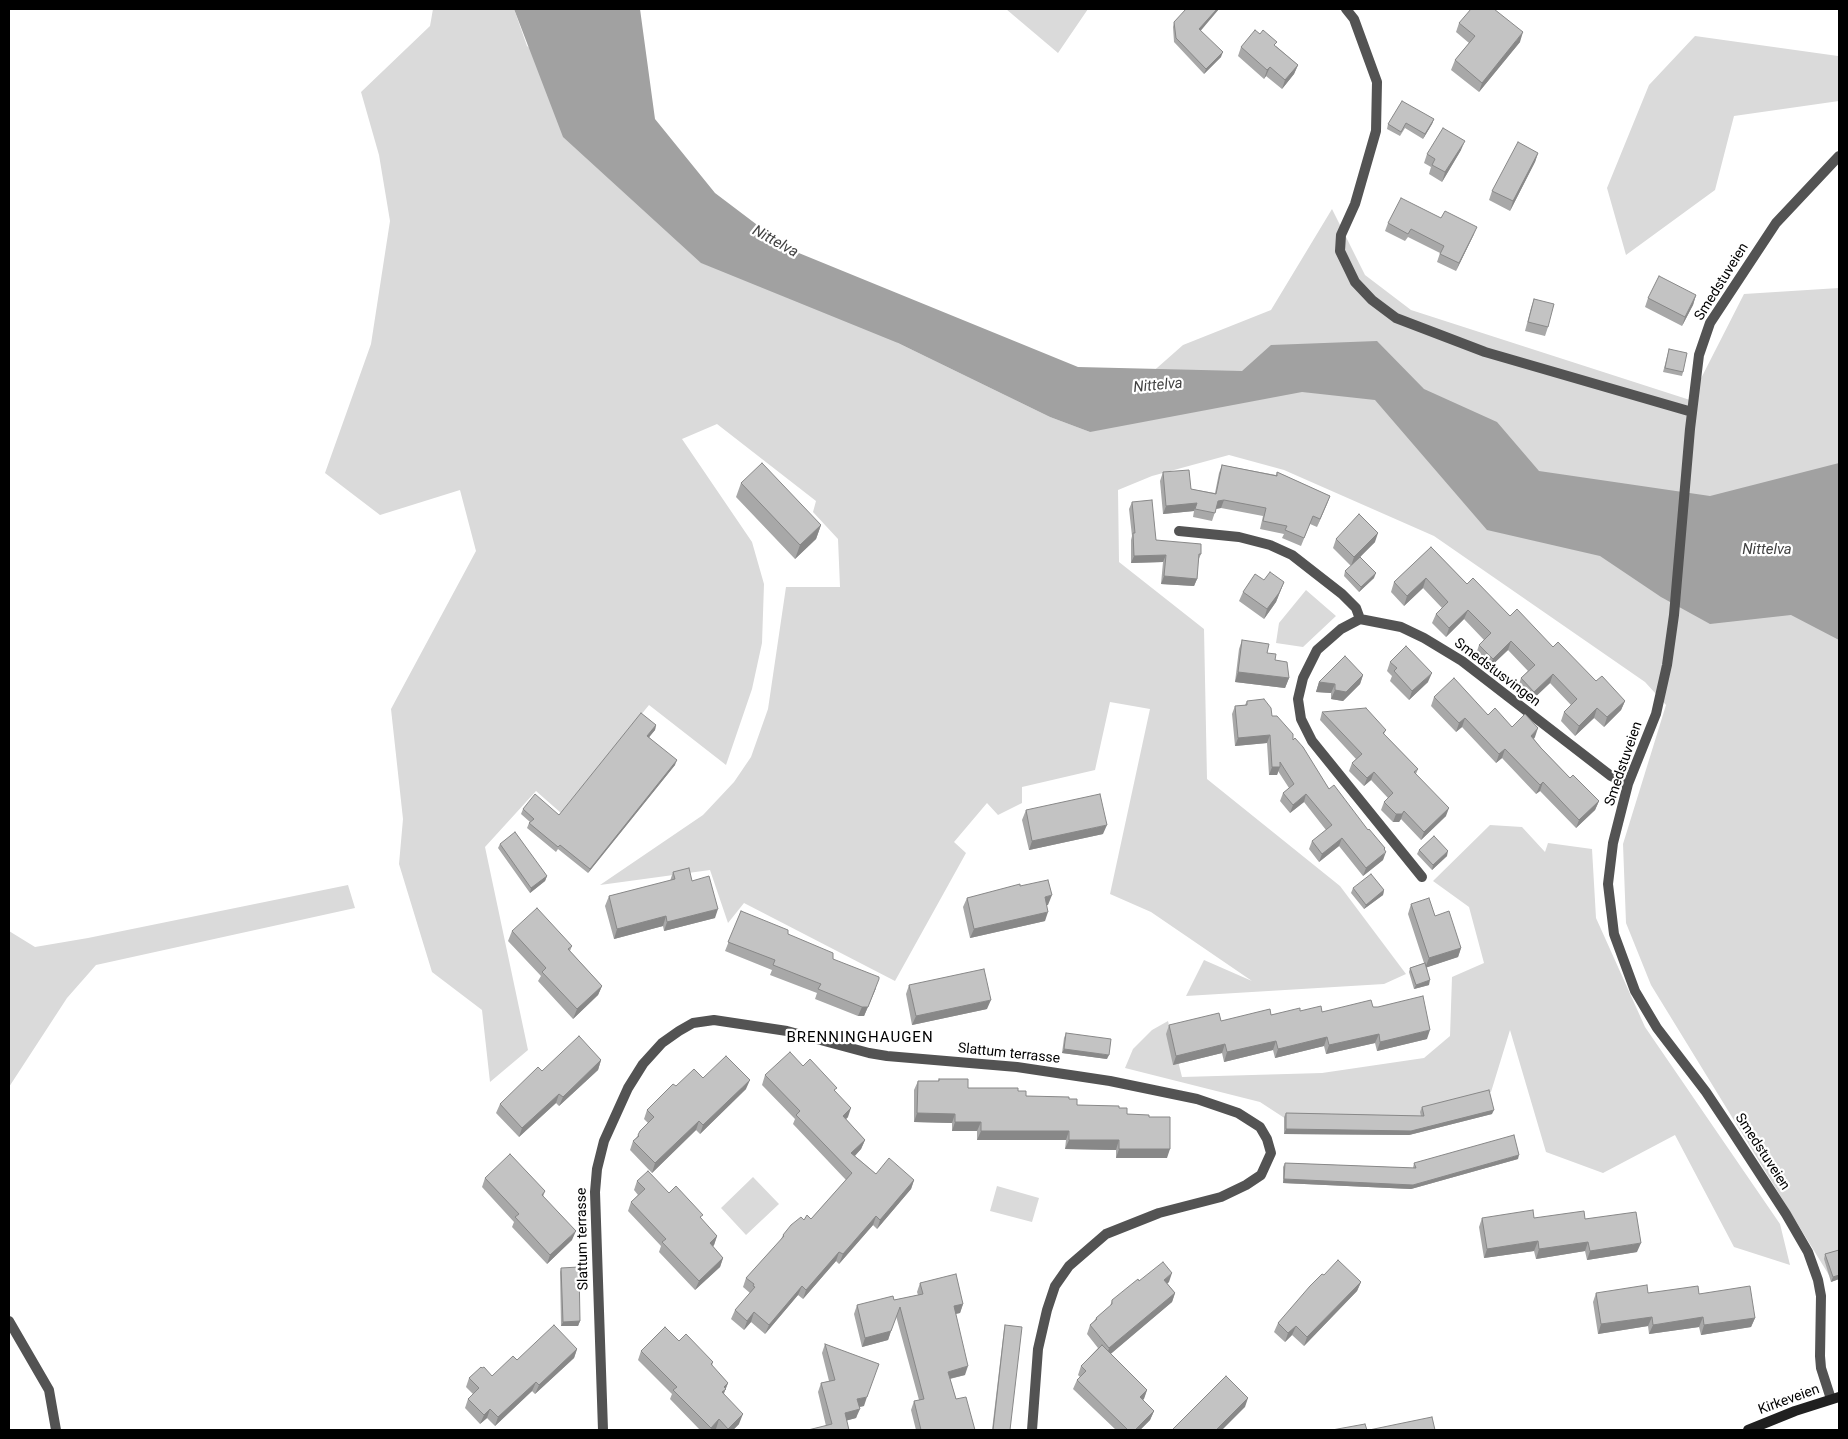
<!DOCTYPE html>
<style>
body{margin:0}
#map{position:relative;width:1848px;height:1439px;overflow:hidden;background:#fff;font-family:Roboto,sans-serif}
canvas{display:block}
.frame{position:absolute;inset:0;border:10px solid #000;pointer-events:none}
</style>
<div id="map">
<canvas width="1848" height="1439"></canvas>
<div class="frame"></div>
</div>
<script>
const c = document.querySelector('canvas').getContext('2d');
c.lineJoin = 'round';
function fillPath(path, color) {
  c.fillStyle = color;
  c.fill(path, 'evenodd');
}
function toPath(rows) {
  const path = new Path2D();
  for (const r of rows) {
    path.moveTo(r[0], r[1]);
    for (let i = 2; i < r.length; i += 2) path.lineTo(r[i], r[i + 1]);
  }
  return path;
}
function stroke(path, color, width, dash) {
  c.strokeStyle = color;
  c.lineWidth = width;
  c.lineCap = dash ? 'butt' : 'round';
  c.setLineDash(dash || []);
  c.stroke(path);
}
function label(font, color, halo, rows, align = 'center') {
  c.font = font + ' Roboto,sans-serif';
  c.lineWidth = 4.5;
  c.setLineDash([]);
  c.textBaseline = 'middle';
  c.strokeStyle = halo;
  c.fillStyle = color;
  for (const [text, x, y, turn = 0] of rows) {
    c.save();
    c.translate(x, y);
    c.rotate((+turn || 0) * Math.PI / 180);
    c.textAlign = isNaN(turn) ? turn : align;
    if (halo) c.strokeText(text, 0, 0);
    c.fillText(text, 0, 0);
    c.restore();
  }
}
fillPath(toPath([
 [433,9,514,9,527,46,898,343,1050,417,1090,432,1132,390,1183,345,1271,310,1332,209,1365,275,1411,310,1690,400,1744,294,1839,288,1839,1279,1832,1280,1651,985,1626,923,1623,844,1666,705,1645,682,1434,536,1284,470,1229,455,1152,476,1118,490,1119,562,1204,629,1207,779,1340,886,1406,974,1384,984,1186,996,1204,960,1252,981,1151,912,1110,894,1150,709,1110,702,1095,770,1022,787,1022,803,998,815,987,803,954,842,966,853,895,981,744,903,728,923,710,870,600,885,703,815,734,782,751,757,768,709,786,587,840,587,838,539,813,512,816,501,717,424,682,439,752,542,764,584,762,643,752,689,726,765,649,705,561,813,536,791,485,847,528,1050,490,1082,482,1010,432,972,399,864,403,819,391,709,476,551,460,490,380,515,325,473,371,344,390,221,379,155,361,92,430,26],
 [1006,9,1088,9,1058,53],
 [1695,36,1838,56,1839,55,1839,101,1734,116,1715,190,1626,255,1607,188,1649,85],
 [1306,590,1336,616,1303,647,1276,643,1279,623],
 [1490,825,1522,827,1545,852,1548,843,1592,849,1596,918,1645,1027,1780,1224,1790,1265,1734,1247,1675,1135,1603,1173,1546,1152,1510,1030,1491,1092,1415,1118,1286,1119,1260,1102,1125,1068,1133,1049,1152,1030,1168,1021,1182,1077,1322,1073,1424,1058,1450,1036,1452,977,1484,963,1469,907,1433,881],
 [348,885,355,908,96,965,67,998,9,1087,9,931,35,947,88,938],
 [753,1177,779,1204,746,1235,721,1208],
 [997,1186,1039,1198,1032,1222,990,1211]
]), '#dadada');
fillPath(toPath([
 [514,9,640,9,655,119,715,193,789,249,1078,367,1242,371,1271,345,1377,341,1424,389,1497,422,1539,471,1710,496,1839,463,1839,640,1791,615,1710,624,1661,597,1600,556,1487,530,1375,400,1302,392,1090,432,1050,417,898,343,701,263,563,137]
]), '#a1a1a1');
stroke(toPath([
 [1346,9,1354,19,1377,82,1376,131,1355,204,1341,235,1340,251,1355,282,1372,300,1396,318,1485,352,1692,412],
 [1179,531,1239,537,1270,545,1292,555,1342,594,1356,608,1360,619],
 [1422,877,1312,741,1301,719,1298,699,1303,678,1317,650,1341,629,1360,619,1401,627,1424,638,1462,661,1611,776,1628,784],
 [9,1321,49,1390,56,1430],
 [1831,1399,1821,1368,1820,1356,1821,1296,1818,1280,1808,1252,1786,1214,1730,1128,1706,1092,1657,1028,1635,991,1614,934,1608,884,1613,843,1628,784,1656,714,1667,665,1674,615,1690,429,1699,355,1710,323,1776,223,1839,156],
 [603,1430,595,1192,597,1169,604,1141,628,1088,643,1064,662,1043,679,1031,693,1023,714,1020,787,1031,869,1053,887,1056,1017,1067,1110,1081,1197,1099,1238,1113,1260,1127,1267,1139,1271,1153,1261,1175,1246,1185,1221,1197,1159,1213,1106,1234,1069,1266,1055,1286,1047,1310,1038,1349,1032,1430]
]), '#535353', 10);
stroke(toPath([
 [1748,1430,1795,1411,1839,1397]
]), '#202020', 10);
fillPath(toPath([
 [1219,9,1200,30,1221,57,1204,74,1174,42,1173,27,1174,22],
 [1459,23,1520,42,1479,92,1451,70,1455,60,1469,43,1456,32],
 [1276,46,1298,65,1294,74,1282,89,1266,76,1264,79,1238,56,1241,47],
 [1434,119,1432,124,1423,139,1405,128,1400,136,1387,129,1388,124],
 [1461,150,1442,182,1429,174,1431,167,1424,163,1427,154],
 [1538,153,1535,162,1510,211,1489,200,1492,191],
 [1388,223,1474,234,1456,271,1437,262,1440,253,1408,237,1405,241,1385,231],
 [1696,295,1693,305,1682,326,1645,307,1648,298],
 [1534,299,1548,327,1545,336,1525,331,1531,308],
 [1669,349,1683,372,1682,376,1663,372],
 [1222,465,1276,475,1277,472,1330,496,1317,527,1310,524,1301,546,1282,538,1284,534,1260,529,1263,516,1221,508,1216,509,1212,521,1193,517,1194,511,1163,514,1160,481,1163,472,1191,489,1215,493,1219,473],
 [741,483,821,525,816,539,795,559,736,497],
 [1132,502,1156,540,1201,554,1198,561,1197,579,1194,586,1161,584,1163,562,1131,563,1131,540,1132,536,1129,509],
 [1336,539,1375,542,1360,557,1374,578,1359,592,1344,576,1345,571,1351,566,1333,548],
 [1431,547,1467,584,1553,647,1596,681,1625,701,1621,710,1604,727,1594,718,1575,736,1561,721,1564,712,1571,705,1550,683,1531,701,1518,687,1521,678,1528,671,1508,650,1489,668,1476,654,1479,645,1484,640,1464,619,1446,637,1432,623,1436,614,1442,608,1423,588,1404,606,1391,592,1394,582],
 [1264,580,1284,582,1276,602,1264,619,1239,601,1243,592],
 [1242,640,1275,660,1289,678,1285,688,1235,682,1239,649],
 [1390,662,1428,682,1409,700,1390,681,1392,676,1387,671],
 [1363,675,1360,684,1343,701,1331,699,1331,693,1316,692,1319,682],
 [1434,697,1488,715,1535,737,1534,739,1541,748,1570,778,1599,801,1595,810,1576,828,1540,791,1536,794,1502,758,1496,763,1462,727,1456,732,1431,706],
 [1247,701,1272,716,1293,740,1329,789,1385,848,1383,860,1363,876,1339,846,1319,862,1309,849,1312,841,1326,830,1304,802,1290,813,1280,801,1283,793,1289,788,1278,771,1277,775,1269,775,1267,743,1235,746,1232,714,1235,706,1245,705],
 [1322,712,1386,730,1384,734,1418,769,1416,774,1446,816,1421,840,1401,819,1399,822,1393,822,1381,810,1384,802,1388,798,1371,780,1364,786,1349,771,1352,763,1356,759,1320,720],
 [656,725,655,730,649,737,675,765,588,873,558,849,556,852,527,828,529,823,530,822,521,814,523,809,559,815],
 [1026,810,1103,834,1029,850,1022,820],
 [500,844,547,876,545,881,530,893,498,848],
 [1419,850,1447,856,1432,870,1417,854],
 [673,872,692,881,715,918,664,931,663,926,614,939,605,906,609,896,670,881],
 [1020,886,1048,905,1046,905,1045,921,970,938,963,907,967,898],
 [1353,888,1384,890,1383,895,1364,909,1351,893],
 [1411,904,1435,916,1461,948,1458,957,1427,967,1429,985,1414,989,1409,972,1410,968,1424,963,1408,914],
 [741,911,788,934,833,959,876,988,864,1016,858,1016,815,999,817,993,770,975,772,970,725,951],
 [512,931,572,946,570,951,602,986,598,995,573,1019,538,981,541,976,508,941],
 [909,985,987,1009,912,1025,906,994],
 [1373,1007,1427,1039,1377,1051,1375,1043,1326,1054,1324,1046,1275,1058,1273,1050,1224,1062,1222,1053,1173,1065,1166,1034,1169,1025,1221,1021,1271,1015,1300,1011,1322,1012],
 [1066,1033,1107,1059,1062,1053,1064,1038],
 [601,1060,598,1070,559,1106,556,1103,519,1137,496,1113,500,1104,542,1071],
 [803,1066,835,1091,848,1117,846,1119,865,1140,861,1149,855,1156,876,1174,914,1180,911,1189,877,1229,873,1225,839,1264,836,1261,803,1299,798,1295,765,1334,751,1322,744,1330,731,1319,735,1310,750,1293,743,1287,746,1278,780,1241,783,1235,804,1220,811,1219,846,1180,793,1124,795,1119,762,1085,765,1075],
 [703,1078,746,1089,700,1134,696,1130,652,1173,630,1150,633,1141,636,1138,638,1135,648,1123,644,1119,647,1110,676,1086],
 [939,1079,968,1088,1018,1091,1026,1096,1069,1099,1077,1105,1119,1108,1127,1114,1149,1117,1167,1158,1116,1158,1116,1150,1065,1149,1066,1140,977,1140,977,1131,952,1131,952,1123,914,1122,914,1090,918,1081,938,1081],
 [1422,1107,1492,1114,1409,1135,1284,1134,1284,1117,1286,1113,1421,1116,1420,1112],
 [1518,1159,1411,1189,1283,1183,1283,1167,1285,1163,1413,1168,1414,1163],
 [485,1178,545,1191,543,1197,572,1240,547,1264,512,1227,514,1222,482,1187],
 [637,1181,669,1193,701,1219,717,1236,714,1245,713,1247,723,1258,720,1267,695,1290,659,1252,661,1246,628,1211,631,1202,638,1195,634,1190],
 [1482,1218,1585,1219,1637,1252,1587,1260,1585,1251,1536,1259,1534,1251,1484,1258,1479,1227],
 [1839,1250,1839,1279,1831,1282,1824,1259,1825,1254],
 [561,1268,580,1321,578,1326,561,1326,560,1272],
 [1324,1275,1361,1282,1357,1291,1304,1346,1292,1335,1285,1342,1274,1332,1278,1323],
 [1139,1281,1169,1282,1167,1283,1175,1293,1172,1302,1110,1354,1147,1390,1143,1400,1154,1411,1150,1420,1140,1430,1116,1430,1073,1389,1077,1380,1080,1377,1078,1375,1081,1366,1098,1348,1087,1334,1090,1325,1094,1321,1096,1318,1110,1306,1112,1300],
 [920,1283,963,1304,960,1313,955,1314,965,1375,950,1379,956,1399,975,1430,916,1430,911,1410,914,1401,919,1400,896,1316,888,1340,862,1347,854,1314,857,1305,894,1300,918,1295,917,1292],
 [1596,1293,1699,1294,1755,1318,1751,1327,1701,1335,1699,1327,1649,1334,1648,1326,1598,1334,1593,1302],
 [1005,1325,1010,1430,992,1430,1004,1329],
 [679,1341,713,1362,712,1366,728,1383,724,1393,739,1424,733,1430,717,1430,716,1429,714,1430,700,1430,670,1399,672,1394,638,1360,641,1351],
 [825,1344,864,1406,859,1407,856,1418,826,1426,818,1392,821,1383,829,1381,822,1353],
 [577,1349,574,1358,535,1394,532,1391,495,1426,487,1418,480,1424,465,1408,468,1399,473,1394,466,1387,469,1378,492,1376,517,1360]
]), '#a8a8a8');
fillPath(toPath([
 [1217,9,1219,9,1198,34,1199,29],
 [1523,32,1520,42,1479,92,1482,83],
 [1223,52,1221,57,1204,74,1206,69],
 [1298,65,1294,74,1282,89,1285,80],
 [1270,67,1266,76,1264,79,1267,70],
 [1434,119,1432,124,1423,139,1425,134],
 [1465,141,1461,150,1442,182,1445,172],
 [1538,153,1535,162,1510,211,1513,201],
 [1477,227,1474,234,1456,271,1459,263],
 [1696,295,1693,305,1682,326,1685,317],
 [1330,496,1327,504,1317,527,1320,519],
 [1224,500,1221,508,1215,509,1218,501],
 [1197,503,1194,511,1163,514,1166,506],
 [821,525,816,539,795,559,800,545],
 [1378,533,1375,542,1351,566,1354,557],
 [1166,555,1163,562,1131,563,1134,556],
 [1376,573,1374,578,1359,592,1361,587],
 [1164,576,1197,579,1194,586,1161,584],
 [1426,578,1423,588,1404,606,1407,596],
 [1284,582,1276,602,1264,619,1267,609],
 [1468,610,1464,619,1446,637,1449,628],
 [1511,641,1508,650,1489,668,1493,659],
 [1238,672,1289,678,1285,688,1235,682],
 [1432,673,1428,682,1409,700,1412,691],
 [1553,674,1550,683,1531,701,1534,692],
 [1363,675,1360,684,1343,701,1331,699,1335,690],
 [1319,682,1335,684,1331,693,1316,692],
 [1625,701,1621,710,1604,727,1607,717],
 [1597,708,1594,718,1575,736,1579,726],
 [1465,718,1462,727,1456,732,1459,723],
 [656,725,655,730,646,741,647,736],
 [1538,728,1535,737,1528,744,1531,736],
 [1270,735,1267,743,1235,746,1238,738],
 [1505,749,1502,758,1496,763,1499,754],
 [677,760,675,765,588,873,590,869],
 [1272,767,1280,767,1277,775,1269,775],
 [1374,772,1371,780,1364,786,1367,778],
 [1543,782,1540,791,1536,794,1540,785],
 [1306,794,1304,802,1290,813,1293,805],
 [1599,801,1595,810,1576,828,1579,820],
 [1449,808,1446,816,1421,840,1424,832],
 [1404,811,1401,819,1399,822,1393,822,1396,814],
 [1107,825,1103,834,1029,850,1032,841],
 [1342,838,1339,846,1319,862,1322,854],
 [1385,848,1383,855,1386,852,1383,860,1363,876,1366,868],
 [1448,851,1447,856,1432,870,1433,865],
 [547,876,545,881,530,893,531,888],
 [1384,890,1383,895,1364,909,1366,905],
 [1052,895,1048,905,1041,906,1045,897],
 [718,909,715,918,664,931,667,922],
 [1048,912,1045,921,970,938,974,929],
 [666,916,663,926,614,939,617,929],
 [1461,948,1458,957,1425,968,1429,958],
 [1430,980,1429,985,1414,989,1416,985],
 [602,986,598,995,573,1019,577,1009],
 [876,988,864,1016,858,1016,862,1007],
 [991,1000,987,1009,912,1025,916,1016],
 [1430,1030,1427,1039,1377,1051,1380,1042],
 [1379,1034,1375,1043,1326,1054,1329,1045],
 [1327,1037,1324,1046,1275,1058,1278,1049],
 [1276,1041,1273,1050,1224,1062,1227,1052],
 [1225,1044,1222,1053,1173,1065,1176,1056],
 [1064,1049,1109,1055,1107,1059,1062,1053],
 [601,1060,598,1070,559,1106,563,1097],
 [750,1080,746,1089,700,1134,703,1125],
 [559,1094,556,1103,519,1137,522,1128],
 [851,1108,848,1117,840,1125,843,1116],
 [1494,1110,1492,1114,1409,1135,1284,1134,1286,1129],
 [917,1113,955,1114,952,1123,914,1122],
 [699,1121,696,1130,652,1173,655,1163],
 [955,1122,981,1122,977,1131,952,1131],
 [981,1131,1069,1131,1066,1140,977,1140],
 [865,1140,861,1149,848,1163,851,1153],
 [1069,1140,1119,1140,1116,1150,1065,1149],
 [1119,1149,1170,1149,1167,1158,1116,1158],
 [1519,1155,1518,1159,1411,1189,1283,1183,1284,1179,1413,1185],
 [914,1180,911,1189,877,1229,880,1220],
 [876,1216,873,1225,839,1264,843,1254],
 [576,1231,572,1240,547,1264,550,1255],
 [717,1236,714,1245,706,1252,710,1243],
 [1538,1241,1534,1251,1484,1258,1487,1249],
 [1588,1242,1585,1251,1536,1259,1539,1249],
 [1641,1243,1637,1252,1587,1260,1590,1251],
 [839,1252,836,1261,803,1299,806,1290],
 [723,1258,720,1267,695,1290,699,1281],
 [1172,1273,1169,1282,1161,1289,1164,1280],
 [1839,1275,1839,1279,1831,1282,1833,1277],
 [1361,1282,1357,1291,1304,1346,1307,1337],
 [802,1286,798,1295,765,1334,769,1325],
 [1175,1293,1172,1302,1106,1358,1109,1348],
 [963,1304,960,1313,950,1315,954,1306],
 [754,1312,751,1322,744,1330,747,1321],
 [1652,1317,1648,1326,1598,1334,1601,1324],
 [1703,1317,1699,1327,1649,1334,1653,1325],
 [1755,1318,1751,1327,1701,1335,1704,1325],
 [580,1321,578,1326,561,1326,563,1322],
 [1296,1326,1292,1335,1285,1342,1288,1333],
 [891,1331,888,1340,862,1347,865,1338],
 [577,1349,574,1358,535,1394,539,1385],
 [968,1366,965,1375,944,1380,948,1372],
 [536,1382,532,1391,495,1426,498,1417],
 [728,1383,722,1398,719,1401,724,1387],
 [1147,1390,1144,1399,1137,1406,1140,1397],
 [867,1397,864,1406,854,1408,857,1399],
 [1248,1398,1245,1407,1222,1430,1216,1430],
 [490,1409,487,1418,480,1424,484,1415],
 [860,1409,856,1418,841,1422,845,1413],
 [1154,1411,1150,1420,1140,1430,1135,1430],
 [743,1414,739,1424,733,1430,728,1430,728,1429],
 [719,1419,716,1429,714,1430,710,1430,711,1428]
]), '#888');
const building = toPath([
 [1186,9,1217,9,1199,29,1223,52,1206,69,1176,38,1174,22,1186,9],
 [1471,9,1494,9,1523,32,1482,83,1455,60,1475,36,1459,23,1471,9],
 [1255,30,1260,34,1263,30,1277,42,1274,45,1298,65,1285,80,1270,67,1267,70,1241,47,1255,30],
 [1402,101,1434,119,1425,134,1406,123,1401,132,1388,124,1402,101],
 [1443,128,1465,141,1445,172,1432,165,1435,159,1427,154,1443,128],
 [1518,142,1538,153,1513,201,1492,191,1518,142],
 [1401,198,1441,218,1445,211,1477,227,1459,263,1440,254,1444,246,1411,229,1408,234,1388,223,1401,198],
 [1659,276,1696,295,1685,317,1648,298,1659,276],
 [1534,299,1554,304,1548,327,1528,322,1534,299],
 [1669,349,1687,353,1683,372,1665,368,1669,349],
 [762,463,821,525,800,545,741,483,762,463],
 [1222,465,1277,476,1277,472,1330,496,1320,519,1313,516,1304,538,1285,530,1287,526,1263,521,1266,508,1224,500,1218,501,1215,513,1195,509,1197,503,1166,506,1163,472,1189,470,1191,489,1216,494,1222,465],
 [1152,500,1156,540,1201,544,1201,554,1199,554,1197,579,1164,576,1166,555,1134,556,1133,533,1135,533,1132,502,1152,500],
 [1359,514,1378,533,1354,557,1336,539,1359,514],
 [1431,547,1467,584,1473,578,1510,616,1517,609,1553,647,1558,642,1596,681,1602,676,1625,701,1607,717,1597,708,1579,726,1564,712,1577,699,1553,674,1534,692,1521,678,1535,665,1511,641,1493,659,1479,645,1491,633,1468,610,1449,628,1436,614,1448,602,1426,578,1407,596,1394,582,1431,547],
 [1360,557,1376,573,1361,587,1345,571,1360,557],
 [1270,572,1284,582,1279,593,1267,609,1243,592,1255,574,1264,580,1270,572],
 [1242,640,1269,644,1267,653,1276,654,1275,660,1287,662,1289,678,1238,672,1242,640],
 [1406,646,1432,673,1412,691,1394,671,1397,668,1390,662,1406,646],
 [1345,656,1363,675,1346,692,1335,690,1335,684,1319,682,1345,656],
 [1454,678,1488,715,1495,708,1512,727,1525,714,1538,728,1531,736,1541,748,1570,778,1573,775,1599,801,1579,820,1543,782,1540,785,1505,749,1499,754,1465,718,1459,723,1434,697,1454,678],
 [1264,699,1271,708,1272,716,1277,716,1293,734,1293,740,1295,738,1303,747,1329,789,1334,785,1368,830,1369,829,1385,848,1384,849,1386,852,1366,868,1342,838,1322,854,1312,841,1332,825,1306,794,1293,805,1283,793,1294,784,1280,762,1280,767,1272,767,1270,735,1238,738,1235,706,1247,705,1247,701,1264,699],
 [1366,708,1386,730,1383,733,1418,769,1414,772,1449,808,1424,832,1404,811,1402,814,1396,814,1384,802,1393,793,1374,772,1367,778,1352,763,1362,754,1322,712,1366,708],
 [641,713,656,725,647,736,677,760,590,869,560,845,558,847,529,823,534,819,523,809,535,794,559,815,641,713],
 [1100,794,1107,825,1032,841,1026,810,1100,794],
 [515,832,547,876,531,888,500,844,515,832],
 [1434,836,1448,851,1433,865,1419,850,1434,836],
 [689,868,692,881,709,876,718,909,667,922,666,916,617,929,609,896,675,879,673,872,689,868],
 [1371,874,1384,890,1366,905,1353,888,1371,874],
 [1048,880,1052,895,1045,897,1048,912,974,929,967,898,1020,884,1020,886,1048,880],
 [1429,898,1435,916,1449,911,1461,948,1429,958,1411,904,1429,898],
 [537,908,572,946,568,949,602,986,577,1009,542,972,546,968,512,931,537,908],
 [741,911,788,930,788,934,833,953,833,959,879,977,879,979,868,1007,862,1007,818,989,821,984,773,965,775,960,728,942,741,911],
 [1425,963,1430,980,1416,985,1410,968,1425,963],
 [984,969,991,1000,916,1016,909,985,984,969],
 [1423,996,1430,1030,1380,1042,1379,1034,1329,1045,1327,1037,1278,1049,1276,1041,1227,1052,1225,1044,1176,1056,1169,1025,1219,1013,1221,1021,1270,1009,1271,1015,1300,1008,1300,1011,1321,1006,1322,1012,1371,1000,1373,1007,1378,1007,1423,996],
 [1066,1033,1111,1039,1109,1055,1064,1049,1066,1033],
 [579,1036,601,1060,563,1097,559,1094,522,1128,500,1104,538,1067,542,1071,579,1036],
 [790,1052,803,1066,810,1059,837,1088,834,1090,851,1108,843,1116,865,1140,851,1153,876,1174,889,1158,914,1180,880,1220,876,1216,843,1254,839,1252,806,1290,802,1286,769,1325,754,1312,747,1321,735,1310,755,1287,753,1286,754,1284,746,1278,784,1236,783,1235,791,1225,801,1217,804,1220,807,1215,811,1219,852,1173,796,1115,800,1111,765,1075,790,1052],
 [726,1056,750,1080,703,1125,699,1121,655,1163,633,1141,639,1136,638,1135,640,1131,654,1117,647,1110,673,1084,676,1086,694,1069,703,1078,726,1056],
 [939,1079,968,1079,968,1088,1018,1088,1018,1091,1026,1091,1026,1096,1069,1097,1069,1099,1077,1099,1077,1105,1119,1106,1119,1108,1127,1108,1127,1114,1149,1115,1149,1117,1170,1117,1170,1149,1119,1149,1119,1140,1069,1140,1069,1131,981,1131,981,1122,955,1122,955,1114,917,1113,918,1081,939,1081,939,1079],
 [1489,1090,1494,1110,1411,1131,1286,1129,1286,1113,1424,1116,1422,1107,1489,1090],
 [1514,1135,1519,1155,1413,1185,1284,1179,1285,1163,1416,1168,1414,1163,1514,1135],
 [510,1154,545,1191,542,1195,576,1231,550,1255,515,1217,519,1214,485,1178,510,1154],
 [648,1171,669,1193,676,1186,703,1215,700,1217,717,1236,710,1243,723,1258,699,1281,662,1242,666,1239,631,1202,645,1189,637,1181,648,1171],
 [1533,1210,1534,1218,1584,1211,1585,1219,1636,1212,1641,1243,1590,1251,1588,1242,1539,1249,1538,1241,1487,1249,1482,1218,1533,1210],
 [1839,1250,1839,1275,1833,1277,1825,1254,1839,1250],
 [1338,1260,1361,1282,1307,1337,1296,1326,1288,1333,1278,1323,1310,1286,1322,1274,1324,1275,1338,1260],
 [1163,1262,1172,1273,1164,1280,1175,1293,1109,1348,1090,1325,1097,1319,1096,1318,1112,1304,1112,1300,1138,1279,1139,1281,1163,1262],
 [579,1267,580,1321,563,1322,561,1268,579,1267],
 [956,1274,963,1304,954,1306,968,1366,948,1372,956,1399,966,1397,975,1430,921,1430,914,1401,924,1399,900,1307,891,1331,865,1338,857,1305,893,1296,894,1300,923,1294,920,1283,956,1274],
 [1647,1285,1648,1293,1698,1286,1699,1294,1750,1286,1755,1318,1704,1325,1703,1317,1653,1325,1652,1317,1601,1324,1596,1293,1647,1285],
 [554,1325,577,1349,539,1385,536,1382,498,1417,490,1409,484,1415,468,1399,479,1388,469,1378,481,1367,482,1368,484,1367,492,1376,513,1356,517,1360,554,1325],
 [1005,1325,1022,1327,1010,1430,993,1430,1005,1325],
 [665,1327,679,1341,686,1334,713,1362,711,1364,728,1383,724,1387,726,1389,722,1392,743,1414,728,1429,719,1419,711,1428,673,1390,677,1387,641,1351,665,1327],
 [825,1344,879,1364,867,1397,857,1399,860,1409,845,1413,849,1430,808,1430,832,1424,821,1383,835,1380,825,1344],
 [1102,1345,1147,1390,1140,1397,1154,1411,1135,1430,1128,1430,1077,1380,1086,1371,1081,1366,1102,1345],
 [1226,1376,1248,1398,1216,1430,1172,1430,1226,1376],
 [1432,1417,1435,1430,1369,1430,1432,1417],
 [1365,1424,1367,1430,1332,1430,1365,1424]
]);
fillPath(building, '#c3c3c3');
stroke(building, '#888', 1);
label('14px', '#000', '#fff', [
 ["Smedstuveien",1722,282,-58],
 ["Smedstusvingen",1497,673,37],
 ["Smedstuveien",1624,764,-71],
 ["Slattum terrasse",1009,1054,6],
 ["Smedstuveien",1762,1152,57],
 ["Slattum terrasse",583,1239,-91],
 ["Kirkeveien",1789,1400,-20]
]);
label('italic 15px', '#424242', '#fff', [
 ["Nittelva",775,242,29],
 ["Nittelva",1158,386,-5],
 ["Nittelva",1767,550]
]);
c.letterSpacing = '1px';
label('15px', '#000', '#fff', [
 ["BRENNINGHAUGEN",860,1038]
]);
c.letterSpacing = '0px';
</script>
